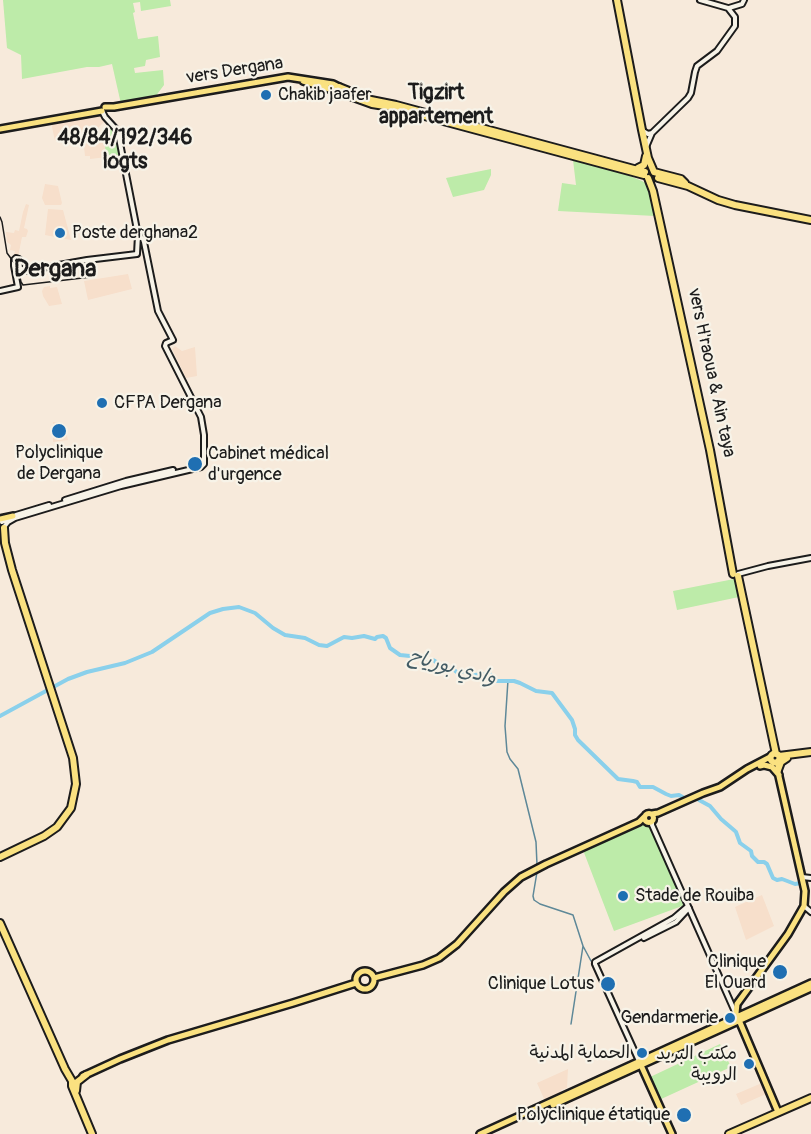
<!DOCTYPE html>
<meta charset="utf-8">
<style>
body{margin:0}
canvas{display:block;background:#f7eadb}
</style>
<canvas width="811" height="1134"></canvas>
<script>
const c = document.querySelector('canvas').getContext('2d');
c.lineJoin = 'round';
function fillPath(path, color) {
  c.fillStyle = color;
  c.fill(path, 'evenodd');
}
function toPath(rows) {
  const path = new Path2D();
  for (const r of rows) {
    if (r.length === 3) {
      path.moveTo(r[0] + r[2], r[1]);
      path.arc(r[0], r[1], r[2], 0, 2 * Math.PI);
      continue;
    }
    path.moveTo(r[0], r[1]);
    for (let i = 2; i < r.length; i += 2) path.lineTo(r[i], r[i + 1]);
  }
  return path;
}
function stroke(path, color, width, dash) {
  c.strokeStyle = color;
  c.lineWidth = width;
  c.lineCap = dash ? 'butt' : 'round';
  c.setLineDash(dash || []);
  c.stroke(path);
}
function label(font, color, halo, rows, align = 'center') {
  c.font = font + ' Pangolin,"Playpen Sans Arabic",sans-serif';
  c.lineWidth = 4.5;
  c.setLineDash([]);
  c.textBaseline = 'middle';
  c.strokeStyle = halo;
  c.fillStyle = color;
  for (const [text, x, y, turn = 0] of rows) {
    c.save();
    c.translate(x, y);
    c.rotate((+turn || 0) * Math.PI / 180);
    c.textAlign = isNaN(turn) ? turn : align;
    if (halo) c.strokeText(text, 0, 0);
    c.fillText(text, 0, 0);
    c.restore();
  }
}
fillPath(toPath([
 [101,113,105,121,97,129,88,132,71,135,62,140,55,141,51,122],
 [100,133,101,141,104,141,107,157,90,159,90,156,85,156,83,138],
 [45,184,58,186,62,203,61,205,45,205,42,198],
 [26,204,29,205,24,228,27,229,28,231,26,237,22,237,16,267,12,262,15,251,10,250,11,245,7,242,6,232,14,233,15,230,19,231,23,212],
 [48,209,63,210,71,240,45,235],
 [128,274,132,289,88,300,84,281],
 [50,286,50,288,57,287,62,304,49,306,43,296,42,291,44,287],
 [175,346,182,351,195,347,197,376,186,378,172,349],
 [53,422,64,423,68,440,53,442],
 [762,895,774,926,746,940,735,907],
 [568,1069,567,1088,561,1090,562,1093,545,1101,537,1083],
 [762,1083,766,1094,741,1105,736,1094]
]), '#f7dfcb');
fillPath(toPath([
 [3,0,170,0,171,6,141,11,140,2,133,3,135,12,133,13,138,39,158,36,160,57,146,60,145,66,134,68,135,73,163,70,164,85,155,97,121,104,112,64,99,67,87,67,22,79,21,55,7,48],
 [112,127,115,133,119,155,109,156,106,153,103,133],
 [573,160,625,174,642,181,647,184,655,216,558,211,562,183,576,185],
 [491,169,491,175,484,190,453,197,446,178],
 [734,579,739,597,677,610,673,591],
 [641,823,650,826,685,905,614,931,583,850],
 [720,1044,731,1067,659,1100,648,1078]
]), '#bdeba9');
stroke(toPath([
 [508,680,505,726,507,752,510,759,518,769,536,842,537,865],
 [537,872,533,896,534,900,540,904,573,915,583,946,571,1024],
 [583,946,591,961]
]), '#5e8898', 1.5);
stroke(toPath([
 [0,716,68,679,87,672,125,663,152,652,210,613,223,609,239,607,255,613,273,628,285,635,305,638,319,645,327,646,344,637,352,638,364,636,375,639,377,637,383,636,386,638,390,648,400,655,420,657,425,662,428,663,433,660,435,661,439,666,453,669,459,674,463,671,473,675,490,674,496,681,514,681,520,683,536,691,552,693,572,720,575,729,575,735,578,740,618,779,633,781,637,782,640,787,653,787,666,794,671,796,679,795,686,799],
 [699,800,710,806,721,819,735,831],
 [736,832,740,843,751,851,752,856,758,862,764,862,767,864,773,878,777,880,782,879,795,884,801,883]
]), '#8ad0eb', 4);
const minor = toPath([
 [729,8,742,4,744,0],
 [643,131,648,134,652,133,646,147],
 [652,133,688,98,691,93,695,72,697,66,717,51,735,26,735,17,728,8,700,0],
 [18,287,14,266,14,260,16,258,19,259,20,268,25,271,87,260,137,254,138,235,118,133,115,128,105,117,102,111],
 [0,291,18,287],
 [65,500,126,481,173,470],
 [2,522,16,515,49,505],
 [4,527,8,522,15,518,121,486,201,467,204,464,204,435,201,417,165,346,166,343,173,340,158,311,144,242,143,239,138,235],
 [738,574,768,566,811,558],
 [652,821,652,825,735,1012],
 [802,877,811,878],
 [804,906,811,912],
 [644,938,676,922,689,908],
 [595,964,595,962,674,918,688,906],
 [595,964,639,1061]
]);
const major = toPath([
 [303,81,336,91],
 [105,107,114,107,288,77,333,84,339,87],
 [0,129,102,111],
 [0,519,13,516],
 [778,761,778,772,805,891,804,906,788,934,737,1004,736,1013,778,1112],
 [760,766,764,765,772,767,779,775],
 [649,818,4.5],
 [652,814,658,813,703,793,720,787,747,769,770,757],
 [365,980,9],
 [374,978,423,965,439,958,457,944,504,892,521,877,546,864,639,822,644,817],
 [640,1063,672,1134],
 [83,1076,120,1059,168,1040,293,1003,356,983],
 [553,1105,811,988],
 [480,1134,811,983]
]);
const highway = toPath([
 [617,0,642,130,648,158,654,172],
 [638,168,644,165,646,156],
 [654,172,681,179,685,183],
 [644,175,391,107,372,104,336,91,334,88,339,87,371,100,396,105,645,172],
 [648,178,653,191,710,450,733,574],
 [658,178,688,186,718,200,735,205,811,220],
 [738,576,776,754],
 [775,758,4.5],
 [779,756,811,752],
 [778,770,781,762,787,758],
 [0,857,44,836,57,827,71,808,76,784,73,758,12,570,5,543,4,528],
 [0,923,65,1069,72,1081,72,1086,92,1134],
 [76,1091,77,1082,86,1075],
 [729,1134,811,1098]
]);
stroke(minor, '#1c1c1c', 8);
stroke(major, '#1c1c1c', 10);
stroke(highway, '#1c1c1c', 10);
stroke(minor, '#f7f3e8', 4);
stroke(major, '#fae180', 5);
stroke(highway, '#fae180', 6);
stroke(toPath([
 [0,217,2,222,7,253,18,268,21,282,23,285,91,277]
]), '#1c1c1c', 1.5);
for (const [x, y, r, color] of [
 [266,95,6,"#1f6fb2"],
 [60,233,6,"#1f6fb2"],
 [102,403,6,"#1f6fb2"],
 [59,431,8,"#1f6fb2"],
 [195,464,8,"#1f6fb2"],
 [623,896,6,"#1f6fb2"],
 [780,972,8,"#1f6fb2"],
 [608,984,8,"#1f6fb2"],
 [730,1018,6,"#1f6fb2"],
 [642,1053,6,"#1f6fb2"],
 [749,1064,6,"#1f6fb2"],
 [684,1115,8,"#1f6fb2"]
]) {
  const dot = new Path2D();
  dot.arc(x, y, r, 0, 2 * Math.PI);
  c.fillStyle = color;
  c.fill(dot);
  stroke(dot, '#f7f3e8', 2);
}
label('18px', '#1c1c1c', '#f7f3e8', [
 ["vers Dergana",235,71,-9],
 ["vers H'raoua & Ain taya",711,373,78]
]);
label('18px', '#1c1c1c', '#f7f3e8', [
 ["Chakib jaafer",278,95,"left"],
 ["Poste derghana2",72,233,"left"],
 ["CFPA Dergana",114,403,"left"],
 ["Polyclinique",59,453,"center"],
 ["de Dergana",59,474,"center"],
 ["Cabinet médical",208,454,"left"],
 ["d'urgence",208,475,"left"],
 ["Stade de Rouiba",635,896,"left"],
 ["Clinique",766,962],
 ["El Ouard",766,983],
 ["Clinique Lotus",594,984],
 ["Gendarmerie",718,1018],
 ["الحماية المدنية",630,1053],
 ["مكتب البريد",737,1054],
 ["الرويبة",737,1075],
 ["Polyclinique étatique",670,1115]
], 'right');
label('italic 20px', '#425b64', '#f7f3e8', [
 ["وادي بورياح",452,668,15]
]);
label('bold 21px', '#1c1c1c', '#f7f3e8', [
 ["Tigzirt",436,94],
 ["appartement",436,118],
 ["48/84/192/346",125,139],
 ["logts",125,163]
]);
label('bold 24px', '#1c1c1c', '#f7f3e8', [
 ["Dergana",55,270]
]);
</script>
